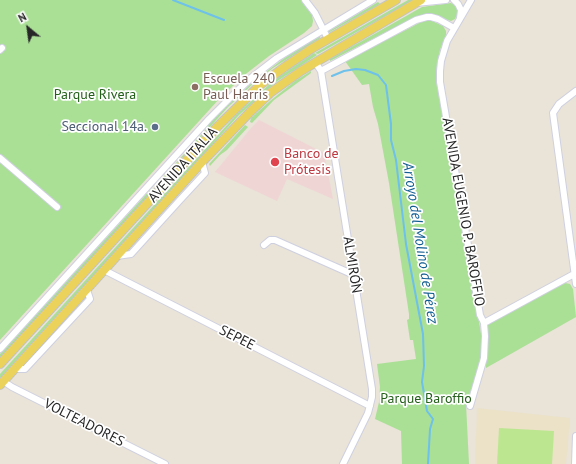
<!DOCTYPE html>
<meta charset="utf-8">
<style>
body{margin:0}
#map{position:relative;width:576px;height:464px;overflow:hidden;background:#e9e3d8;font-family:"PT Sans",sans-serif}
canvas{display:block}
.north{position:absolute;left:8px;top:8px;width:40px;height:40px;-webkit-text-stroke:3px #fff;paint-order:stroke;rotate:331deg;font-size:11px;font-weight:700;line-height:16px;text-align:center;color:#272727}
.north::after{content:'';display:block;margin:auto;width:14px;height:18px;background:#272727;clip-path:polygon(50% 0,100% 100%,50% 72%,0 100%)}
</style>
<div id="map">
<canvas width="576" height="464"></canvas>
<div class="north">N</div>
</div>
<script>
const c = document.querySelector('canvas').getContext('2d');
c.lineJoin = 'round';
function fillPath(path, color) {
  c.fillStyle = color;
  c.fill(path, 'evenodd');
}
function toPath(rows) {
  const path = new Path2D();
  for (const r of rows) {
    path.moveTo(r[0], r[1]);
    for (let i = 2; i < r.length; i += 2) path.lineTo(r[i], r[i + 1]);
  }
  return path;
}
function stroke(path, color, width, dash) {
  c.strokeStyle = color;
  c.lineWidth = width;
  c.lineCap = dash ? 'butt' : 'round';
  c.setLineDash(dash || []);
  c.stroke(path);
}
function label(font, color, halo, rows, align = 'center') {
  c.font = font + ' "PT Sans",sans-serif';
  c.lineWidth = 3.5;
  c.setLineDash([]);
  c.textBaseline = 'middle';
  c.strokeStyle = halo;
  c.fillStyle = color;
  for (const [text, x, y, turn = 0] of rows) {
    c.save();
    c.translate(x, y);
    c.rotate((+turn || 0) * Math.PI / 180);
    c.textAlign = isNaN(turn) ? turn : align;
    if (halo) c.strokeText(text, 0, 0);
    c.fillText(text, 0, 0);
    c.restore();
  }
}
fillPath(toPath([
 [477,408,570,418,566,464,475,464]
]), '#ebe2c8');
fillPath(toPath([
 [259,120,324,153,333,199,287,179,277,201,215,172,252,127]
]), '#f0d5d5');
fillPath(toPath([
 [0,0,302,0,309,8,312,15,313,21,312,26,304,33,269,56,247,73,220,98,0,340],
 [408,0,413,0,318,54,315,53],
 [378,2,380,4,328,33,327,32],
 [451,3,457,7,458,12,455,19,451,21,429,14,417,16,330,61,330,59,422,7],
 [425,20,432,21,443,26,446,31,446,35,440,50,437,65,436,75,437,86,457,195,483,345,481,364,466,404,469,464,402,464,401,431,375,419,379,402,380,387,377,364,416,359,413,340,410,340,407,320,409,319,409,314,389,183,378,124,373,107,369,84,362,85,345,61],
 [320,36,320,38,273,68,255,82,228,107,161,181,159,182,201,135,206,129,210,121,221,110,227,106,254,81,287,56],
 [314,53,317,55,276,82,239,115,0,378,0,374,238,113,274,80],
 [311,71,311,73,274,100,252,123,250,122,251,118,270,101,295,81],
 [245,125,248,127,227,150,220,155,210,166,209,164],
 [152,188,153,190,0,358,0,354],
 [565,283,570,284,573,289,576,317,486,368,486,327,487,324]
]), '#aadf96');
fillPath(toPath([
 [499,428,554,431,552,464,497,464]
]), '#bde691');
stroke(toPath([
 [173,0,224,20],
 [332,76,344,71,356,69,365,70,378,75,386,85,391,124,391,140,396,160,406,244,423,334,424,366,422,382,427,411,433,419,430,429,428,464]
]), '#6dc1ea', 2);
const minor = toPath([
 [305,0,315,13,328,39],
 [454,0,458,4,461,10,460,18],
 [416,3,446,0],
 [0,50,2,48],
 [315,62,321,71,372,389,372,397,368,413,343,464],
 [321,71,416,20,427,17,431,17,438,19,454,28],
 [576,91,559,104,553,113,576,284],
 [0,158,57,207],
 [264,245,270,240,275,240,354,275],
 [117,256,131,254,180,200,205,173,202,162],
 [104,270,370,406],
 [484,323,576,273],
 [0,349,209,119,236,92,251,78,277,58,373,0],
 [14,369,25,369,90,299,87,290],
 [3,381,12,387,165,464],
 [470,406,484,358,485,336,484,323,480,315,445,111,440,82,440,71,441,61,447,41,471,0],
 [575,464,576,436]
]);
const major = toPath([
 [0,364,218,126,260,85,286,66,311,49,396,0],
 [0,385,202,162,251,111,270,93,301,71,421,0]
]);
stroke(minor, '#ced0e0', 8);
stroke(major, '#c3c3c3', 10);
stroke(minor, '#fff', 6);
stroke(major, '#ebd25b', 8);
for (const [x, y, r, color] of [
 [195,87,4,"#8d6e63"],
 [155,127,4,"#5c6f8a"],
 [275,162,5,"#e0444e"]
]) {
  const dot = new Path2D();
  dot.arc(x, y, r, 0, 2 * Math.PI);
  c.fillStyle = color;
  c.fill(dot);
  stroke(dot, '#fff', 1.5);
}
label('14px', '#785e54', '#fff', [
 ["Escuela 240",203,79],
 ["Paul Harris",203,95]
], 'left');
label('14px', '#25601b', '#fff', [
 ["Parque Rivera",95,95],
 ["Parque Baroffio",426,399]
]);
label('14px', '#4e5e75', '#fff', [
 ["Seccional 14a.",147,127]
], 'right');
label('14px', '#be3a42', '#fff', [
 ["Banco de",284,154],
 ["Prótesis",284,170]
], 'left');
label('14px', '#272727', '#fff', [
 ["AVENIDA ITALIA",183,165,-48],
 ["AVENIDA EUGENIO P. BAROFFIO",463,212,80],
 ["ALMIRÓN",352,265,81],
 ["SEPEE",237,338,27],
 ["VOLTEADORES",84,423,27]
]);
label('italic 15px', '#115d91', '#fff', [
 ["Arroyo del Molino de Pérez",420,243,81]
]);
</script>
